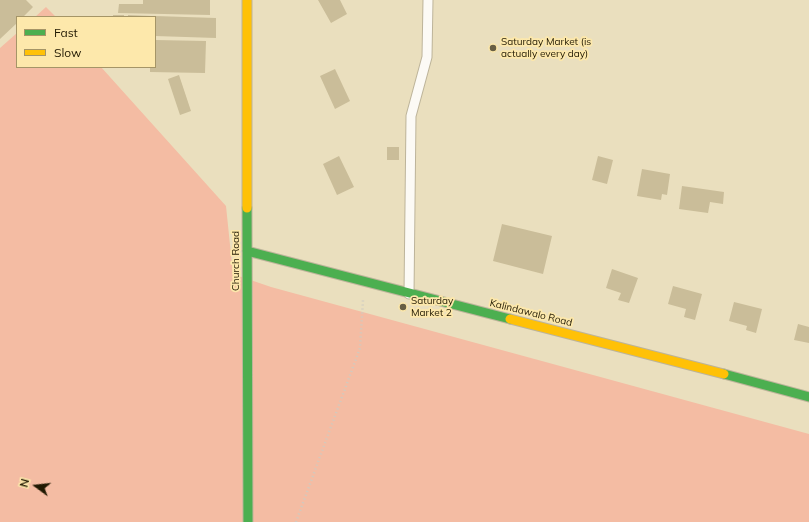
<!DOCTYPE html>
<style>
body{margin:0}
#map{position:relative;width:809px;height:522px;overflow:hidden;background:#eadfbe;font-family:Mulish,sans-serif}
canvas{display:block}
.legend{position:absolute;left:16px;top:16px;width:140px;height:52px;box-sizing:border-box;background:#fde8ab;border:1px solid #a59567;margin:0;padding:5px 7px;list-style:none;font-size:12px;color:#211902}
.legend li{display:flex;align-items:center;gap:8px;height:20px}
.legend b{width:20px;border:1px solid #a59567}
.north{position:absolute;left:16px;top:466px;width:40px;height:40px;-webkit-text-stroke:3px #fde8ab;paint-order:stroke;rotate:285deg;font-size:11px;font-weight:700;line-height:16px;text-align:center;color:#211902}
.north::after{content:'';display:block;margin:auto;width:14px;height:18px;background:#211902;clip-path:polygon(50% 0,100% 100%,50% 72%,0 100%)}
</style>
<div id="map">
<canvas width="809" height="522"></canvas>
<ul class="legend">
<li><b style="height:5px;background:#4caf50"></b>Fast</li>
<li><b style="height:5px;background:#ffc107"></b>Slow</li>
</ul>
<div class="north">N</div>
</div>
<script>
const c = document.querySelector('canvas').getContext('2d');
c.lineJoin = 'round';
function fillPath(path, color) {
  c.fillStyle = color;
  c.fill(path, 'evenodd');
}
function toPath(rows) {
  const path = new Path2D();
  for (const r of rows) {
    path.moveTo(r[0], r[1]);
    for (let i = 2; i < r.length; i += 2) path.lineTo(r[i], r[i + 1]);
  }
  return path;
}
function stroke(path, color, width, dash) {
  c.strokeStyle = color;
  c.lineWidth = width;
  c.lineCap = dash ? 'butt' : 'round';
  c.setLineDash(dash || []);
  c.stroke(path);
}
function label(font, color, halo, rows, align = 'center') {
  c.font = font + ' Mulish,sans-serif';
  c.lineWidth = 3.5;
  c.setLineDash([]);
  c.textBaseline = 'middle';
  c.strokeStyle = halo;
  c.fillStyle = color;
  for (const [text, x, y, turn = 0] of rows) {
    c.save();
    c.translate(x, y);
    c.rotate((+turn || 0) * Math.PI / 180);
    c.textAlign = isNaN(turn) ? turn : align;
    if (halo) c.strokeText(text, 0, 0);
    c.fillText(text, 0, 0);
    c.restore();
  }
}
fillPath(toPath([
 [46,7,56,17,35,17],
 [17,33,17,67,101,67,226,206,233,274,271,287,809,434,809,522,0,522,0,48]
]), '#f4bca3');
fillPath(toPath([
 [0,0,26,0,33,7,23,17,17,17,17,23,0,39],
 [143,0,210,0,210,15,118,13,119,4,143,4],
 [318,0,340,0,347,14,331,23],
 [113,15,124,15,124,17,113,17],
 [128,15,151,16,151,17,128,17],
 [155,16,216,18,216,38,155,36],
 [155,40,206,41,205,73,150,72,150,67,155,67],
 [335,69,350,101,335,109,320,76],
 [179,75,191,111,180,115,168,79],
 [387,147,399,147,399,160,387,160],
 [339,156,354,187,337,195,323,164],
 [598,156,613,160,607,184,592,180],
 [642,169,670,174,667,195,662,194,661,200,637,196],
 [682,186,724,192,723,204,710,202,708,213,679,209],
 [502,224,552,236,543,274,493,261],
 [612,269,638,278,629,303,618,300,621,293,606,288],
 [673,286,702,294,695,320,684,317,686,309,668,304],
 [734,302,762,309,756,333,746,330,747,326,729,321],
 [798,324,809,327,809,343,794,340]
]), '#cabd99');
const lane = toPath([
 [409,294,411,116,427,57,428,0]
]);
const fast = toPath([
 [247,208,248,522],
 [247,251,510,319],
 [724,374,809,397]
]);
const slow = toPath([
 [247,0,247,208],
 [510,319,724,374]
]);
stroke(lane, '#bdb49a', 11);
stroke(fast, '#bdb49a', 11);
stroke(slow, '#bdb49a', 11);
stroke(toPath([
 [296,522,360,348,363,300]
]), '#cecbc1', 2.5, [1, 3]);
stroke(lane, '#fcfaf5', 9);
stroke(fast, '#4caf50', 9);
stroke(slow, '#ffc107', 9);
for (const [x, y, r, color] of [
 [493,48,4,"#675e44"],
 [403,307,4,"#675e44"]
]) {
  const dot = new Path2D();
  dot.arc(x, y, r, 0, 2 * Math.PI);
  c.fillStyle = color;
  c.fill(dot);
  stroke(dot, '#fde8ab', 1.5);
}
label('10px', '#211902', '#fde8ab', [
 ["Saturday Market (is",501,42],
 ["actually every day)",501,54],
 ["Saturday",411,301],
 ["Market 2",411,313]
], 'left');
label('10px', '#211902', '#fde8ab', [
 ["Church Road",236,261,-90],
 ["Kalindawalo Road",531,313,14]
]);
</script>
